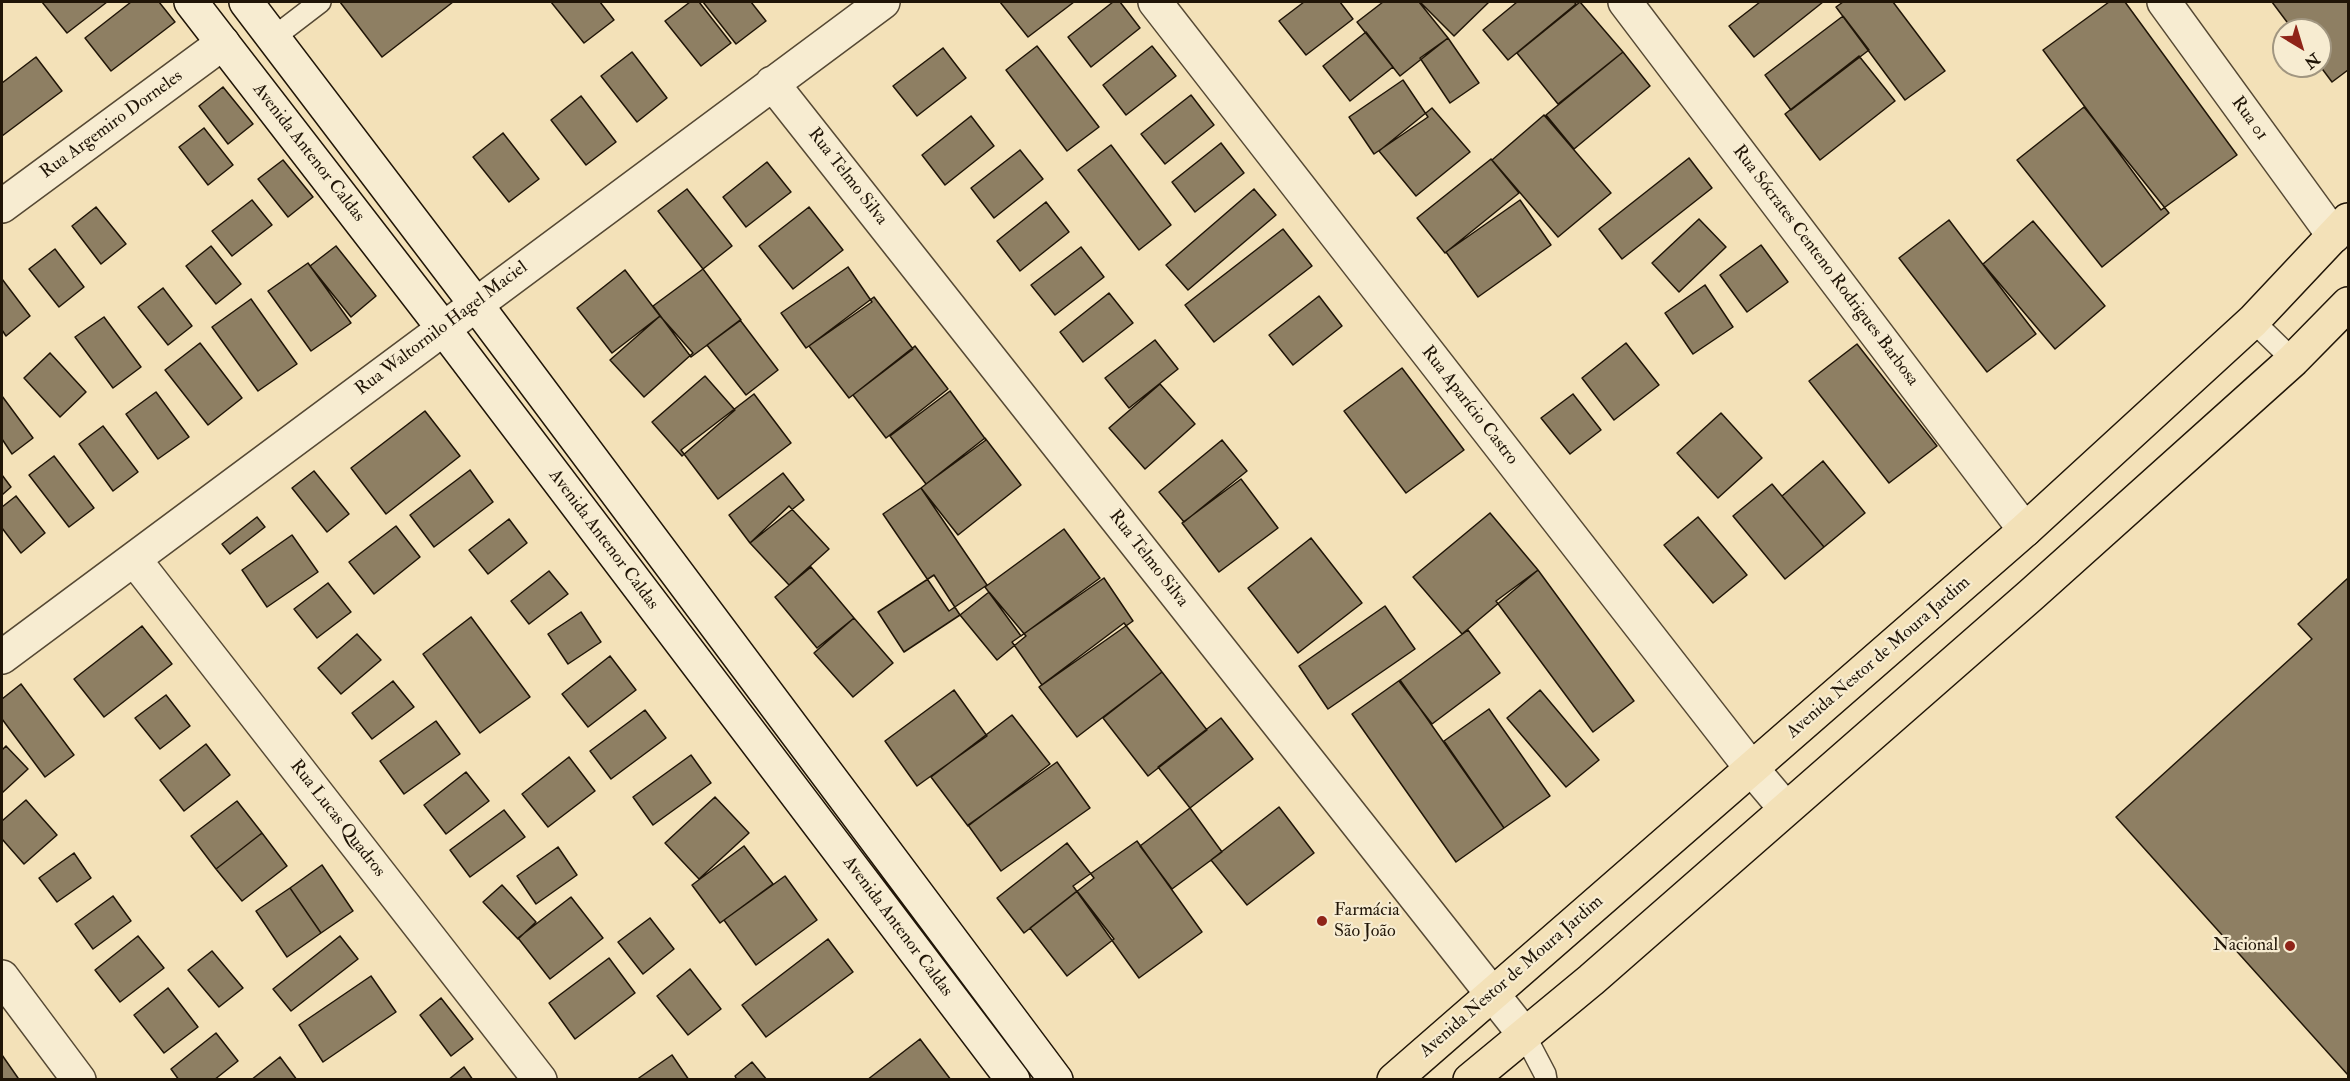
<!DOCTYPE html>
<meta charset="utf-8">
<style>
body{margin:0}
#map{position:relative;width:2350px;height:1081px;overflow:hidden;background:#f3e1b8;font-family:"IM FELL Double Pica",serif}
canvas{display:block}
.frame{position:absolute;inset:0;border:3px solid #201507;pointer-events:none}
.north{position:absolute;left:2272px;top:18px;width:60px;height:60px;box-sizing:border-box;background:#f7ecd1;border:2px solid #a19680;border-radius:50%;rotate:142deg;font-size:16px;font-weight:700;line-height:24px;text-align:center;color:#201507}
.north::after{content:'';display:block;margin:auto;width:21px;height:27px;background:#8f2418;clip-path:polygon(50% 0,100% 100%,50% 72%,0 100%)}
</style>
<div id="map">
<canvas width="2350" height="1081"></canvas>
<div class="frame"></div>
<div class="north">N</div>
</div>
<script>
const c = document.querySelector('canvas').getContext('2d');
c.lineJoin = 'round';
function fillPath(path, color) {
  c.fillStyle = color;
  c.fill(path, 'evenodd');
}
function toPath(rows) {
  const path = new Path2D();
  for (const r of rows) {
    path.moveTo(r[0], r[1]);
    for (let i = 2; i < r.length; i += 2) path.lineTo(r[i], r[i + 1]);
  }
  return path;
}
function stroke(path, color, width, dash) {
  c.strokeStyle = color;
  c.lineWidth = width;
  c.lineCap = dash ? 'butt' : 'round';
  c.setLineDash(dash || []);
  c.stroke(path);
}
function label(font, color, halo, rows, align = 'center') {
  c.font = font + ' "IM FELL Double Pica",serif';
  c.lineWidth = 4.5;
  c.setLineDash([]);
  c.textBaseline = 'middle';
  c.strokeStyle = halo;
  c.fillStyle = color;
  for (const [text, x, y, turn = 0] of rows) {
    c.save();
    c.translate(x, y);
    c.rotate((+turn || 0) * Math.PI / 180);
    c.textAlign = isNaN(turn) ? turn : align;
    if (halo) c.strokeText(text, 0, 0);
    c.fillText(text, 0, 0);
    c.restore();
  }
}
const building = toPath([
 [42,2,107,2,67,33,42,2],
 [131,2,159,2,175,22,111,71,85,38,131,2],
 [340,2,453,2,382,57,340,2],
 [551,2,600,2,614,20,584,43,551,2],
 [690,2,699,2,731,43,701,66,665,21,690,2],
 [703,2,751,2,766,21,736,44,703,2],
 [1000,2,1074,2,1028,37,1000,2],
 [1113,2,1120,2,1140,28,1091,67,1068,37,1113,2],
 [1304,2,1340,2,1353,19,1306,55,1279,21,1304,2],
 [1383,2,1419,2,1448,38,1400,76,1357,22,1383,2],
 [1420,2,1489,2,1454,36,1420,2],
 [1517,2,1574,2,1576,4,1508,60,1483,30,1517,2],
 [1580,2,1623,52,1558,104,1517,53,1580,2],
 [1760,2,1823,2,1754,57,1729,26,1760,2],
 [1843,2,1893,2,1945,71,1905,100,1836,7,1843,2],
 [2109,2,2125,2,2237,155,2161,210,2043,50,2109,2],
 [2272,2,2348,2,2348,70,2332,82,2320,66,2320,30,2293,30,2272,2],
 [1843,16,1869,50,1791,110,1765,75,1843,16],
 [1366,32,1393,67,1350,101,1323,66,1366,32],
 [1448,38,1479,83,1450,103,1420,58,1448,38],
 [1037,46,1099,127,1067,151,1006,70,1037,46],
 [1152,46,1176,76,1126,115,1103,85,1152,46],
 [943,48,966,78,917,116,893,86,943,48],
 [632,52,667,98,637,122,601,76,632,52],
 [1623,52,1650,86,1574,149,1546,115,1623,52],
 [1859,56,1895,101,1820,160,1785,114,1859,56],
 [36,57,62,91,2,136,2,83,36,57],
 [1403,80,1428,117,1374,154,1349,117,1403,80],
 [223,87,253,124,228,144,199,106,223,87],
 [1191,95,1214,125,1165,164,1141,134,1191,95],
 [581,96,616,142,586,165,551,120,581,96],
 [2084,107,2169,213,2102,267,2017,160,2084,107],
 [1432,108,1470,152,1416,196,1379,151,1432,108],
 [1544,115,1611,193,1558,237,1492,160,1544,115],
 [971,116,994,146,945,185,922,155,971,116],
 [204,128,233,165,208,185,179,147,204,128],
 [503,133,539,179,509,202,473,157,503,133],
 [1221,143,1244,173,1195,212,1172,182,1221,143],
 [1111,145,1171,225,1139,250,1078,170,1111,145],
 [1020,150,1043,179,994,218,971,188,1020,150],
 [1689,158,1712,188,1622,259,1599,229,1689,158],
 [1491,159,1519,193,1445,253,1417,218,1491,159],
 [283,160,313,197,288,217,258,179,283,160],
 [767,162,791,192,746,227,723,197,767,162],
 [687,189,732,246,703,269,658,211,687,189],
 [1254,189,1276,215,1188,290,1166,265,1254,189],
 [252,200,272,225,232,256,212,231,252,200],
 [1520,200,1551,245,1478,297,1446,252,1520,200],
 [1046,202,1069,232,1020,271,997,241,1046,202],
 [96,207,126,244,101,264,72,226,96,207],
 [809,207,843,250,793,289,759,246,809,207],
 [1699,219,1726,247,1679,292,1652,263,1699,219],
 [1949,220,2036,334,1987,372,1899,258,1949,220],
 [2033,221,2105,306,2055,349,1983,264,2033,221],
 [1283,229,1312,266,1214,342,1185,305,1283,229],
 [1761,245,1788,282,1747,312,1720,275,1761,245],
 [211,246,241,284,216,304,186,266,211,246],
 [336,246,376,296,351,317,310,266,336,246],
 [1081,247,1104,277,1055,315,1031,285,1081,247],
 [55,249,84,287,59,307,29,269,55,249],
 [308,263,351,323,311,351,268,291,308,263],
 [848,267,872,302,806,348,781,313,848,267],
 [703,269,741,320,691,357,653,306,703,269],
 [625,270,660,316,612,353,577,308,625,270],
 [2,279,30,316,6,336,2,330,2,279],
 [1705,285,1733,327,1693,354,1665,313,1705,285],
 [163,288,192,326,168,345,138,307,163,288],
 [1109,293,1133,323,1083,362,1060,332,1109,293],
 [1319,296,1342,326,1293,365,1269,335,1319,296],
 [874,297,913,349,849,398,809,346,874,297],
 [251,299,297,364,258,391,212,327,251,299],
 [660,316,693,353,644,397,610,360,660,316],
 [104,317,141,367,113,388,75,337,104,317],
 [740,320,778,370,746,395,707,345,740,320],
 [1155,340,1178,369,1129,408,1105,378,1155,340],
 [200,343,242,398,208,425,165,370,200,343],
 [1626,343,1659,385,1614,420,1582,378,1626,343],
 [1857,344,1937,446,1889,483,1809,381,1857,344],
 [915,346,948,389,886,438,853,395,915,346],
 [50,353,86,392,60,417,24,378,50,353],
 [1402,368,1464,450,1406,493,1344,411,1402,368],
 [705,376,735,410,682,456,652,422,705,376],
 [1160,384,1195,424,1145,469,1109,428,1160,384],
 [950,391,986,440,926,484,890,436,950,391],
 [156,392,189,437,158,459,126,414,156,392],
 [754,394,791,443,718,499,681,450,754,394],
 [1573,394,1601,430,1570,454,1541,418,1573,394],
 [2,396,33,438,12,454,2,439,2,396],
 [425,411,460,456,386,514,351,468,425,411],
 [1721,413,1762,458,1718,498,1677,453,1721,413],
 [103,426,138,472,113,491,79,444,103,426],
 [985,438,1021,485,958,535,921,488,985,438],
 [1222,440,1247,471,1184,522,1159,492,1222,440],
 [54,456,94,508,69,527,29,475,54,456],
 [1823,461,1865,513,1824,547,1782,496,1823,461],
 [470,470,493,502,434,547,410,515,470,470],
 [314,471,349,514,327,532,292,488,314,471],
 [783,473,804,500,750,543,729,515,783,473],
 [2,475,11,487,2,495,2,475],
 [1241,479,1278,528,1219,572,1182,523,1241,479],
 [1772,484,1824,547,1785,579,1733,516,1772,484],
 [921,488,987,585,949,611,883,514,921,488],
 [16,496,45,533,21,553,2,528,2,507,16,496],
 [789,506,829,549,789,585,750,543,789,506],
 [1490,513,1538,570,1462,634,1413,577,1490,513],
 [257,517,265,527,230,554,222,544,257,517],
 [1698,517,1747,575,1713,603,1664,545,1698,517],
 [509,519,527,543,488,574,469,550,509,519],
 [396,526,420,557,374,594,349,562,396,526],
 [1064,529,1100,578,1021,636,985,587,1064,529],
 [292,535,318,572,267,607,242,570,292,535],
 [1311,538,1362,603,1298,653,1248,588,1311,538],
 [811,567,854,618,817,648,775,597,811,567],
 [1538,570,1634,701,1593,732,1496,601,1538,570],
 [549,571,568,594,529,624,511,601,549,571],
 [934,575,960,615,904,652,878,612,934,575],
 [1104,578,1133,621,1042,685,1012,642,1104,578],
 [2348,578,2348,1075,2116,817,2312,639,2298,624,2348,578],
 [328,583,351,612,317,638,294,609,328,583],
 [989,592,1026,636,997,660,960,615,989,592],
 [1385,606,1415,649,1328,709,1299,666,1385,606],
 [581,612,601,642,568,664,548,634,581,612],
 [471,617,530,697,480,733,423,654,471,617],
 [854,618,893,663,853,697,814,653,854,618],
 [1124,623,1162,672,1077,737,1039,687,1124,623],
 [142,626,172,664,104,717,74,679,142,626],
 [1468,630,1500,673,1432,724,1399,681,1468,630],
 [357,634,381,660,341,694,318,668,357,634],
 [610,656,636,690,588,727,562,694,610,656],
 [1162,672,1207,730,1148,776,1103,718,1162,672],
 [1400,680,1504,828,1456,862,1352,714,1400,680],
 [393,681,414,707,372,739,352,713,393,681],
 [21,684,74,755,45,777,2,719,2,699,21,684],
 [954,690,987,736,917,786,885,741,954,690],
 [1540,690,1599,760,1566,787,1507,718,1540,690],
 [166,695,190,726,160,749,135,718,166,695],
 [1489,709,1550,796,1504,828,1444,741,1489,709],
 [645,710,666,738,611,779,590,751,645,710],
 [1012,715,1050,764,968,826,931,777,1012,715],
 [1221,718,1253,759,1190,808,1158,767,1221,718],
 [436,721,460,754,404,794,380,761,436,721],
 [206,744,230,775,184,811,160,780,206,744],
 [6,746,28,769,2,793,2,750,6,746],
 [691,755,711,783,653,825,633,797,691,755],
 [569,757,595,791,548,827,522,794,569,757],
 [1057,762,1090,808,1001,871,968,825,1057,762],
 [466,772,489,801,446,834,424,805,466,772],
 [715,797,749,833,699,879,665,843,715,797],
 [26,800,57,835,24,864,2,839,2,821,26,800],
 [237,801,262,833,216,869,191,836,237,801],
 [1279,807,1314,853,1247,905,1211,860,1279,807],
 [1190,808,1222,852,1172,889,1140,846,1190,808],
 [504,810,525,837,470,877,450,850,504,810],
 [262,833,287,866,242,901,216,869,262,833],
 [1137,841,1202,932,1139,978,1073,886,1137,841],
 [1067,843,1094,878,1024,933,997,898,1067,843],
 [744,846,773,884,720,923,692,885,744,846],
 [558,847,577,875,536,904,517,876,558,847],
 [74,853,91,878,57,902,39,878,74,853],
 [322,865,353,911,321,933,290,888,322,865],
 [785,876,817,920,756,965,724,920,785,876],
 [502,885,536,922,518,939,483,902,502,885],
 [290,888,321,933,287,957,256,911,290,888],
 [1077,891,1114,939,1067,976,1030,928,1077,891],
 [113,896,131,921,93,949,75,924,113,896],
 [571,897,603,938,550,979,518,938,571,897],
 [650,918,674,949,643,974,618,942,650,918],
 [138,936,164,968,120,1002,95,970,138,936],
 [340,936,358,959,291,1011,273,989,340,936],
 [828,939,853,972,766,1037,742,1005,828,939],
 [212,951,243,988,219,1007,188,970,212,951],
 [609,958,635,993,575,1039,549,1003,609,958],
 [690,969,721,1009,688,1035,657,996,690,969],
 [371,976,396,1012,323,1062,299,1025,371,976],
 [168,988,198,1027,164,1053,134,1015,168,988],
 [441,998,473,1039,451,1056,420,1015,441,998],
 [216,1033,238,1061,214,1080,179,1080,171,1069,216,1033],
 [920,1039,951,1080,867,1080,920,1039],
 [2,1055,18,1078,16,1080,2,1080,2,1055],
 [672,1055,689,1080,636,1080,672,1055],
 [280,1057,297,1080,251,1080,280,1057],
 [752,1062,767,1080,737,1080,735,1076,752,1062],
 [464,1067,473,1080,448,1080,464,1067]
]);
fillPath(building, '#8e7f63');
stroke(building, '#201507', 1.5);
const lane = toPath([
 [273,38,320,2],
 [2253,321,2293,360],
 [1524,1034,1545,1074,1546,1080]
]);
const street = toPath([
 [1155,2,1752,769,1785,808],
 [1625,2,2025,530],
 [2164,2,2334,236],
 [772,83,1524,1034],
 [2,206,223,43],
 [134,559,540,1080],
 [2,657,883,2],
 [2,977,79,1080]
]);
const secondary = toPath([
 [191,2,443,328,1013,1080],
 [246,2,475,303,1056,1080]
]);
const primary = toPath([
 [1394,1080,2025,530,2253,321,2348,220],
 [1470,1080,1591,980,2031,595,2293,360,2348,304]
]);
stroke(lane, '#554833', 24);
stroke(street, '#554833', 36);
stroke(secondary, '#201507', 36);
stroke(primary, '#201507', 36);
stroke(lane, '#f7ecd1', 21);
stroke(street, '#f7ecd1', 33);
stroke(secondary, '#f7ecd1', 33);
stroke(primary, '#f3e1b8', 33);
for (const [x, y, r, color] of [
 [1322,921,6,"#8f2418"],
 [2290,946,6,"#8f2418"]
]) {
  const dot = new Path2D();
  dot.arc(x, y, r, 0, 2 * Math.PI);
  c.fillStyle = color;
  c.fill(dot);
  stroke(dot, '#f7ecd1', 2);
}
label('18px', '#201507', '#f7ecd1', [
 ["Rua 01",2249,119,54],
 ["Rua Argemiro Dorneles",112,125,-36],
 ["Avenida Antenor Caldas",308,153,52],
 ["Rua Telmo Silva",847,177,52],
 ["Rua Sócrates Centeno Rodrigues Barbosa",1825,266,53],
 ["Rua Waltornilo Hagel Maciel",442,329,-37],
 ["Rua Aparício Castro",1469,406,52],
 ["Avenida Antenor Caldas",603,540,53],
 ["Rua Telmo Silva",1148,559,52],
 ["Avenida Nestor de Moura Jardim",1879,658,-41],
 ["Rua Lucas Quadros",337,819,52],
 ["Avenida Antenor Caldas",897,927,53],
 ["Avenida Nestor de Moura Jardim",1512,977,-41]
]);
label('18px', '#201507', '#f7ecd1', [
 ["Farmácia",1334,911],
 ["São João",1334,932],
 ["Nacional",2278,946,"right"]
], 'left');
</script>
